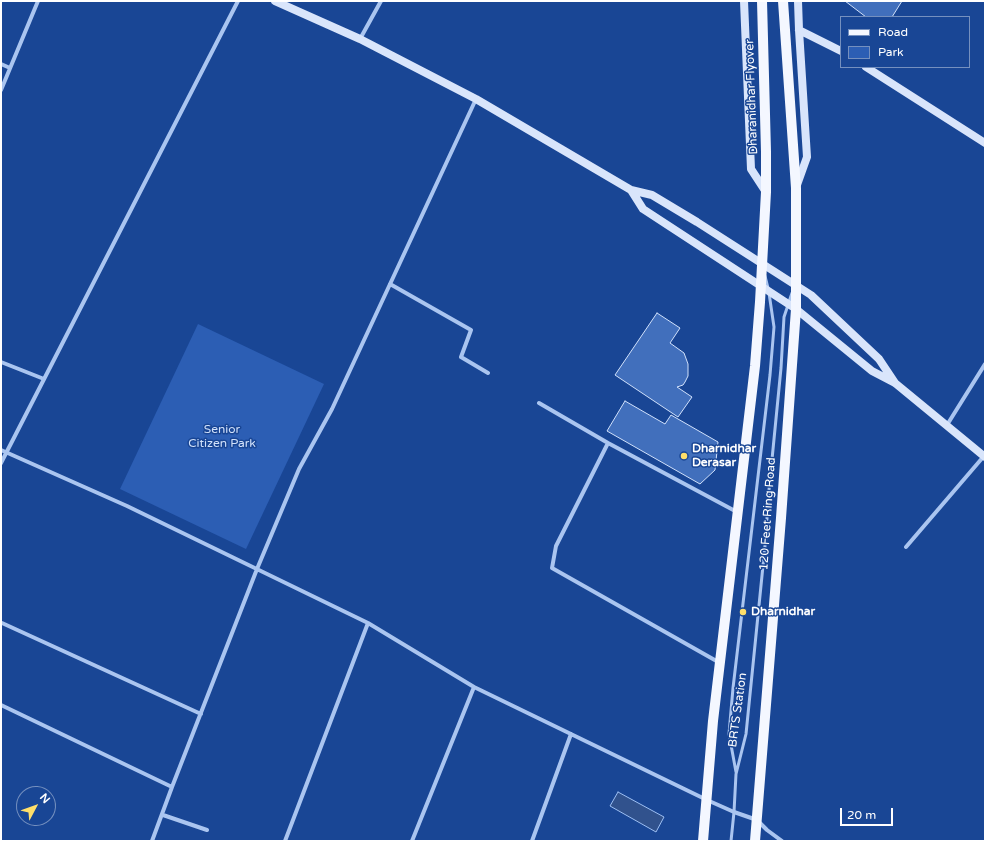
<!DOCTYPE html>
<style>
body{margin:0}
#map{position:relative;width:986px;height:842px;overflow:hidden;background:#194695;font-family:"Varela Round",sans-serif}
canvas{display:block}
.frame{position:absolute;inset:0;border:2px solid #fff;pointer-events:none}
.legend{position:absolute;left:840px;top:16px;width:130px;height:52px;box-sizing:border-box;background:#194695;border:1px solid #7590bf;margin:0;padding:5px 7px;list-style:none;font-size:12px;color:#fff}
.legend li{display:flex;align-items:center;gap:8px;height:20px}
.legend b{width:20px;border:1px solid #7590bf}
.north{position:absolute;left:16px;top:786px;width:40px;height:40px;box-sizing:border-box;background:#194695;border:1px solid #7590bf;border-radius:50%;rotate:49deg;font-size:11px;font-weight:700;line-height:16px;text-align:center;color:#fff}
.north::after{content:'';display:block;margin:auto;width:14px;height:18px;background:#ffdf6a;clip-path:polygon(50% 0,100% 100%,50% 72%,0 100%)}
.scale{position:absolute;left:840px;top:808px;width:53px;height:18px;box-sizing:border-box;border:2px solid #fff;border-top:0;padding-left:5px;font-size:12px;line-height:14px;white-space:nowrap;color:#fff;-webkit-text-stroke:3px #194695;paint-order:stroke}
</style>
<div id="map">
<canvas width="986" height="842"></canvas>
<div class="frame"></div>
<ul class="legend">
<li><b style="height:5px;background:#f4f7ff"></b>Road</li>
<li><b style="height:11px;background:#2c5eb4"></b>Park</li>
</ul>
<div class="north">N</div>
<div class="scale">20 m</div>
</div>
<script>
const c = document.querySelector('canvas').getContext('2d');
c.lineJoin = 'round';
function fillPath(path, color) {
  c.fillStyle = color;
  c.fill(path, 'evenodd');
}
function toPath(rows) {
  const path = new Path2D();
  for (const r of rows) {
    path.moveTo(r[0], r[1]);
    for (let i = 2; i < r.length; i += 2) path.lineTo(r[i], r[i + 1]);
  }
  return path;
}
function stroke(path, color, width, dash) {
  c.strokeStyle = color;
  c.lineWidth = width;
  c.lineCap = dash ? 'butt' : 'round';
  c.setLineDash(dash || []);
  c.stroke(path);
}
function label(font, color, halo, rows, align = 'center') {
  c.font = font + ' "Varela Round",sans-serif';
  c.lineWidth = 3;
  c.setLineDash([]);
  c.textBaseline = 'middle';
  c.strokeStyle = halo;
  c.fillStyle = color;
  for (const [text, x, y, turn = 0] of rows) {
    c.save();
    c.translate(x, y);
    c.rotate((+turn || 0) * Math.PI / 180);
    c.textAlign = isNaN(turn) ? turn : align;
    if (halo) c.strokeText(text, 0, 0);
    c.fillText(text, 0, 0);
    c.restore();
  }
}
fillPath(toPath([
 [198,324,324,384,246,549,120,489]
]), '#2c5eb4');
const water = toPath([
 [618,792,664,817,656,832,610,806,618,792]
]);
fillPath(water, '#31528d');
stroke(water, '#9dbff3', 1);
const building = toPath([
 [845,1,902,1,892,17,866,17,845,1],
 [657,313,680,328,670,343,684,353,688,364,688,376,685,382,683,385,677,387,692,397,678,417,615,375,657,313],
 [625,401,665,424,671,415,718,442,715,470,700,484,607,431,625,401]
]);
fillPath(building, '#416fbc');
stroke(building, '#d1e1fb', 1);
stroke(toPath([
 [765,276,768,288],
 [736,772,729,734,733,688,770,375,774,327,769,293],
 [731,841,734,812,736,774,746,734,766,536,768,500,781,368,784,317,792,293]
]), '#aac5f0', 3);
stroke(toPath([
 [360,39,381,1],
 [1,64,10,68],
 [1,90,38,1],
 [390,284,471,330,461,357,488,373],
 [1,362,44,379],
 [539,403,608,443,737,512],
 [947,425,985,364],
 [608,443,556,546,552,568,720,663],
 [1,450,127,506,368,623,474,687,707,800,734,812,757,820,767,830,782,841],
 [1,463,238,1],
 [906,547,984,456],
 [2,623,201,714],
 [1,705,172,787],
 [163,815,207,830],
 [152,841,172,787,257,569,299,469,332,409,476,99],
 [285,841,368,623],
 [412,841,474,687],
 [532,841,571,734]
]), '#aac5f0', 4);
stroke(toPath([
 [275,1,360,39,476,99,631,190,652,195,697,222,811,295,879,359,895,383],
 [744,1,751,169,766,192],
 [799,30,841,51],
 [866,67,985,143],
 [797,185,807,157,799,30,798,1],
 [631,190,643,209,796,309,872,371,895,383,985,457]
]), '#d9e5fb', 8);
stroke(toPath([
 [703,841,713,721,755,366,760,302,766,192,766,152,762,1],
 [755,841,781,518,796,309,796,188,783,1]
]), '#f4f7ff', 10);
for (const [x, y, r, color] of [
 [684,456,4,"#ffdf6a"],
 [743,612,4,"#ffdf6a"]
]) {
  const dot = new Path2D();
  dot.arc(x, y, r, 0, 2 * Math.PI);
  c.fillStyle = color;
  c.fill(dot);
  stroke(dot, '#194695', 1.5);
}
label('12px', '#fff', '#194695', [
 ["Dharanidhar Flyover",752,97,-92],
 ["120 Feet Ring Road",768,514,-86],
 ["BRTS Station",738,710,-82]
]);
label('12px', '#d1e1fb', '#194695', [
 ["Senior",222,430],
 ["Citizen Park",222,444]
]);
label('bold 12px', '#fff', '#194695', [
 ["Dharnidhar",692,449],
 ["Derasar",692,463],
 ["Dharnidhar",751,612]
], 'left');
</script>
